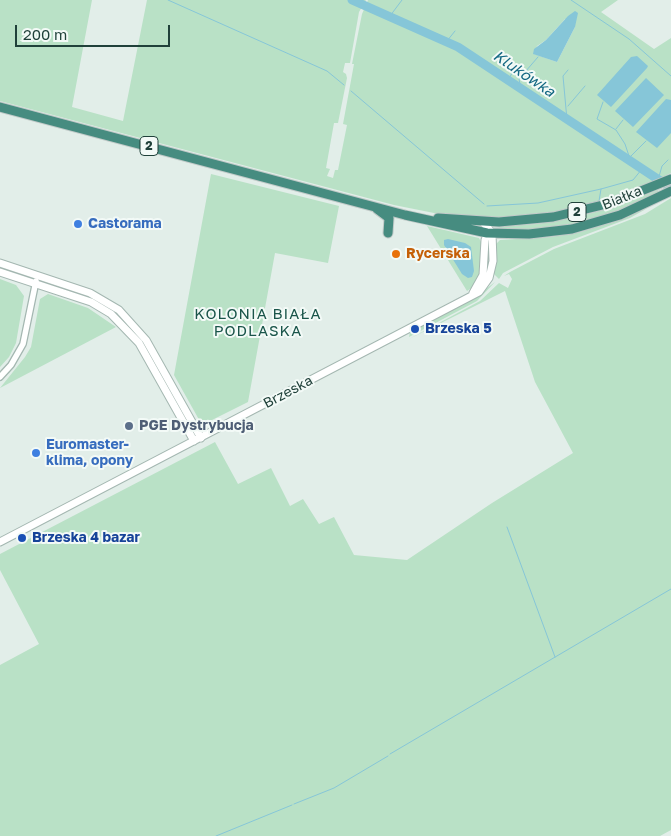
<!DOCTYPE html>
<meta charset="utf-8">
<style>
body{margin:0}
#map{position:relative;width:671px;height:836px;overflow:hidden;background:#e2eee9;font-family:"Golos Text",sans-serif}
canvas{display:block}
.scale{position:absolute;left:15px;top:25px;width:155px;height:22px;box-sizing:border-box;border:2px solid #20413a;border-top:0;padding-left:6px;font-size:15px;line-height:18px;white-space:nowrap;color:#20413a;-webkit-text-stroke:4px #f3faf7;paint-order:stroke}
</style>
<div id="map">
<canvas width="671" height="836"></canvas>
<div class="scale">200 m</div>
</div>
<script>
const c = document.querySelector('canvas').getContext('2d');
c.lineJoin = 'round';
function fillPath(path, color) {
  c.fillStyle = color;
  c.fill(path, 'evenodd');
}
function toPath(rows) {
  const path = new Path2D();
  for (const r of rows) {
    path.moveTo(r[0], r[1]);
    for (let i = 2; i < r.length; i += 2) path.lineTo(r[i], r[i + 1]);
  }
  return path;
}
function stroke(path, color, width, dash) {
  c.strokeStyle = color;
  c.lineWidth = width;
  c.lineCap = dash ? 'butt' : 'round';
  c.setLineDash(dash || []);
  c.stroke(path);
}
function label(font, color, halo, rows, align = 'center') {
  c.font = font + ' "Golos Text",sans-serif';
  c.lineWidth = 4;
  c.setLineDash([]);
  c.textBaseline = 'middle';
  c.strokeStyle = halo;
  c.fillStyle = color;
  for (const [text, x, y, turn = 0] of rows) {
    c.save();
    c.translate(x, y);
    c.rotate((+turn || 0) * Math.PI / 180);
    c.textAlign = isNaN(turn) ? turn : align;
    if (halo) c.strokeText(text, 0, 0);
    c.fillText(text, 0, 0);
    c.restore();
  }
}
fillPath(toPath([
 [0,0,92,0,72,107,123,121,147,0,366,0,359,12,350,63,345,63,343,72,346,74,347,78,338,123,334,123,326,168,330,169,327,176,333,178,335,170,338,170,347,125,343,124,354,64,352,64,362,14,368,0,618,0,601,12,654,49,671,38,671,173,624,196,570,211,513,219,444,215,394,205,0,101],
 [565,19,575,27,557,62,534,54,537,46,546,40],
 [211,174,339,206,328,263,275,253,248,402,202,425,174,375],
 [658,190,660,194,610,216,544,231,497,229,502,226,537,224,577,217,610,208],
 [671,198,671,830,660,836,0,836,0,665,39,644,0,570,0,554,215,442,238,484,271,468,290,506,303,499,319,524,334,517,354,555,407,560,492,503,573,453,535,382,505,291,409,339,480,301,499,283,508,288,512,279,509,274,504,276,510,272,554,249,645,214],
 [646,209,630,218,553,247,503,273,499,279,494,274,495,245,500,240,551,237,581,232],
 [427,226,479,238,482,244,482,269,476,285,467,291],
 [0,279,16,285,24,296,16,343,9,357,0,367],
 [495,282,477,301,409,337,410,332,474,298],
 [48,294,88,308,116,327,0,388,25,357,31,347,40,299]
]), '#b9e1c6');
fillPath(toPath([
 [575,11,578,13,575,27,557,62,533,54,534,49,546,40,568,16],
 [637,56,648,66,647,68,611,107,597,95,631,57],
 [646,78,664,95,633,127,615,111],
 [666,99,671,100,671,133,657,148,636,132],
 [448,239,465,243,471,247,474,271,472,277,468,278,462,274,444,245,444,240]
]), '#86c6d8');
stroke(toPath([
 [168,0,327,71,344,85],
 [571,0,629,39,671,76],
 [390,16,402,0],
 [447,41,455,31],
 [508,80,514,70],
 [521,89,519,79,538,57],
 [351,91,484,204],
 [603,102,597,119,616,130,625,144,629,156,628,160],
 [568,106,585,86],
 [567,120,563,76,568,70],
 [616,129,623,120],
 [631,156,646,141],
 [658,180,662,166,668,160],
 [487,206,538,203,601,189,633,180,642,169],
 [580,206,599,201,601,189],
 [507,527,555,657],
 [390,754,671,589],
 [294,804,334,788,388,756],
 [216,836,292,805]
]), '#86c6d8', 1);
stroke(toPath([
 [352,0,458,47,671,188]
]), '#86c6d8', 9);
const minor = toPath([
 [0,377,11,365,23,344,36,281]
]);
const tertiary = toPath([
 [0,263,90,293,119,310,146,340,201,438],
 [0,272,91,302,111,314,139,343,194,441],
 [473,293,483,275,485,240,489,230],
 [0,542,479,292,489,278,493,261,492,233,483,222]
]);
const trunk = toPath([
 [0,107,405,215,487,233,529,234,572,229,620,215,671,191],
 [377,209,389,218,388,233],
 [438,218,499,222,553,217,611,203,671,179]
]);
stroke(minor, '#a4b7b1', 8);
stroke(tertiary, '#a4b7b1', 9);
stroke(trunk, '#c1cac8', 11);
stroke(minor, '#fff', 5.5);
stroke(tertiary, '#fff', 7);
stroke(trunk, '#468c80', 9);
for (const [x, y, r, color] of [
 [78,224,5,"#3f7fe0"],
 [396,254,5,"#e8710a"],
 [415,329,5,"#1a4fb4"],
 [129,426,5,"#5c6f8a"],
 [36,453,5,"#3f7fe0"],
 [22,538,5,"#1a4fb4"]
]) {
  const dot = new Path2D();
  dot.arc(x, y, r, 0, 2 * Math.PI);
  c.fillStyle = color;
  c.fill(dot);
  stroke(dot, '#f3faf7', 2);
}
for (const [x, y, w] of [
 [149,146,18],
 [577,212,18]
]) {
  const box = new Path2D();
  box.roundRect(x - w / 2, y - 9.5, w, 19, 4);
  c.fillStyle = '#f3faf7';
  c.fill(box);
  stroke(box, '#20413a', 1);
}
label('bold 12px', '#20413a', null, [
 ["2",149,146],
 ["2",577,212]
]);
label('14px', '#20413a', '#f3faf7', [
 ["Białka",622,198,-22],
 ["Brzeska",288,392,-28]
]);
label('bold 14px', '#366cbe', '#f3faf7', [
 ["Castorama",88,224],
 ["Euromaster-",46,445],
 ["klima, opony",46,461]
], 'left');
label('bold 14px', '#c56008', '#f3faf7', [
 ["Rycerska",406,254]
], 'left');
label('bold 14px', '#164399', '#f3faf7', [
 ["Brzeska 5",425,329],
 ["Brzeska 4 bazar",32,538]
], 'left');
label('bold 14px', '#4e5e75', '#f3faf7', [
 ["PGE Dystrybucja",139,426]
], 'left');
label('italic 15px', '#156983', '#f3faf7', [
 ["Klukówka",524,74,34]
]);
c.letterSpacing = '1px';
label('15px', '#1a554a', '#f3faf7', [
 ["KOLONIA BIAŁA",258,314],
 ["PODLASKA",258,331]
]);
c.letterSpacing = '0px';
</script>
